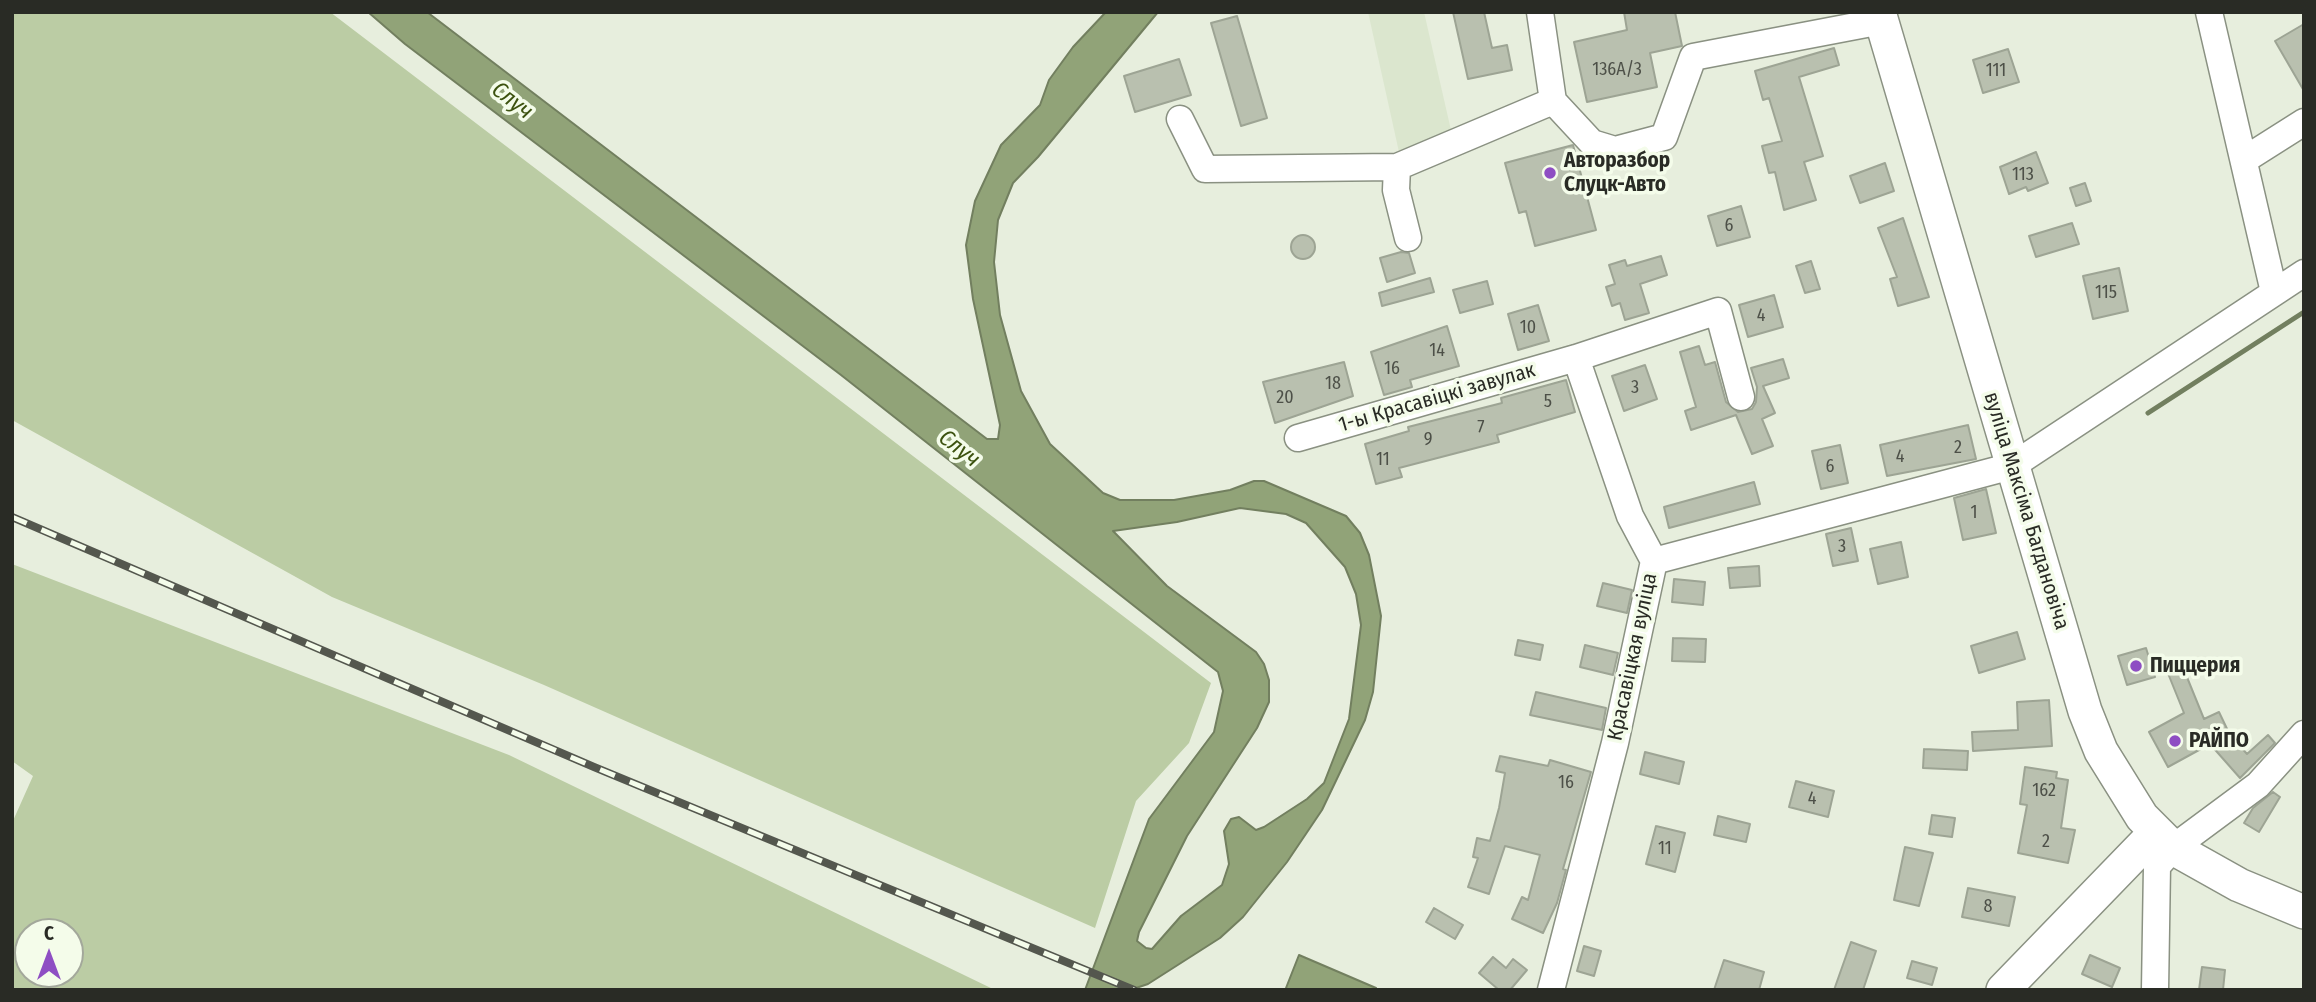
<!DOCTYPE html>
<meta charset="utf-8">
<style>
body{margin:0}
#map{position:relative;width:2316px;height:1002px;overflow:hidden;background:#e7eedd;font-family:"Fira Sans Condensed",sans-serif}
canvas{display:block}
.frame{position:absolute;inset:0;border:14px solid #292b25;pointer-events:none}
.north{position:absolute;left:14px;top:918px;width:70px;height:70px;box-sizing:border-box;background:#f4fcea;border:2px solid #a3a89b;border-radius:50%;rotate:0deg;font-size:19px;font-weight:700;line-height:28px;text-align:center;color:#292b25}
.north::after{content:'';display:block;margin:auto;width:24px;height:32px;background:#8e4ec3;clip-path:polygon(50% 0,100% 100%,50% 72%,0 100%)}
</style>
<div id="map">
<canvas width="2316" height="1002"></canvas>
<div class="frame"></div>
<div class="north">С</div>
</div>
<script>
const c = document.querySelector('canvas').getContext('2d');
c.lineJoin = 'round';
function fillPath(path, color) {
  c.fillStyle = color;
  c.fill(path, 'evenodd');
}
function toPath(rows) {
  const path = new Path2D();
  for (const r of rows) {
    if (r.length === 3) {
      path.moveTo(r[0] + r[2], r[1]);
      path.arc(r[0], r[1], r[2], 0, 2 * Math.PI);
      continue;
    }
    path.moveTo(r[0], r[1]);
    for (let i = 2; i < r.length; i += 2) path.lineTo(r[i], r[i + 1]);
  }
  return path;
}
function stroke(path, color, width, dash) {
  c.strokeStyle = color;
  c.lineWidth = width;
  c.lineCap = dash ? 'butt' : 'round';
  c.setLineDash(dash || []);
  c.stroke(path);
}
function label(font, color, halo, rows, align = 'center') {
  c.font = font + ' "Fira Sans Condensed",sans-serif';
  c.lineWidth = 7;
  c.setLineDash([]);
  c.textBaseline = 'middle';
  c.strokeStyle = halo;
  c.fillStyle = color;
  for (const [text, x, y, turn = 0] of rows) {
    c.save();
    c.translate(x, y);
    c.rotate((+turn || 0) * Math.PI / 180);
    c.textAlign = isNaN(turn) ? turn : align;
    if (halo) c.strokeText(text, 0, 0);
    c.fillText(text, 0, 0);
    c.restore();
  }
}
fillPath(toPath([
 [1368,12,1424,12,1453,139,1399,152]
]), '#dbe6ce');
fillPath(toPath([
 [12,12,330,12,1211,683,1189,743,1136,801,1095,928,544,685,332,597,12,420],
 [12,564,509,755,995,990,12,990,12,823,33,776,12,761],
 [70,932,70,974,28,974,28,932]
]), '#bbcca4');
const water = toPath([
 [368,12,427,12,987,439,998,439,1000,425,973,299,966,245,975,201,1001,145,1040,105,1049,80,1073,47,1105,13,1158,12,1038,157,1013,183,998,220,994,262,1000,315,1021,391,1050,444,1103,493,1120,500,1174,500,1230,490,1254,481,1264,481,1346,516,1360,533,1369,555,1381,616,1373,692,1365,720,1322,810,1287,862,1243,917,1220,938,1148,984,1130,990,1085,990,1149,819,1214,732,1223,691,1218,672,841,375,405,44,368,12],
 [1240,508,1286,514,1306,523,1345,567,1356,594,1361,625,1349,719,1324,783,1307,799,1264,827,1256,830,1239,817,1231,819,1224,831,1229,864,1222,885,1181,916,1152,949,1146,948,1137,941,1139,932,1187,836,1257,728,1269,702,1269,680,1264,664,1256,652,1167,586,1113,531,1177,522,1240,508],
 [1299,955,1376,988,1376,990,1289,990,1286,988,1299,955]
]);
fillPath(water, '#91a378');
stroke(water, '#727f5f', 2);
stroke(toPath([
 [2148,413,2304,312]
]), '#727f5f', 5);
const building = toPath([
 [1453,12,1484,12,1492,48,1507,45,1512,70,1468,79,1453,12],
 [1624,12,1675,12,1682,46,1650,53,1657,87,1587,102,1574,42,1627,30,1624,12],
 [1237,16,1267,118,1241,126,1211,23,1237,16],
 [2304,24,2304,91,2275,41,2304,24],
 [1834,48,1839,65,1799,77,1823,156,1804,162,1816,200,1784,210,1775,172,1769,173,1762,146,1782,141,1769,98,1763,100,1755,71,1834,48],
 [2008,49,2019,82,1983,93,1973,60,2008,49],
 [1179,59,1191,95,1135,112,1124,76,1179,59],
 [1573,145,1596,230,1535,246,1526,211,1519,213,1505,163,1573,145],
 [2036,152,2048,183,2028,191,2026,187,2009,194,2000,167,2036,152],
 [1885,163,1894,191,1860,203,1850,176,1885,163],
 [2085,183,2091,201,2076,206,2070,188,2085,183],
 [1741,206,1750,237,1717,246,1708,216,1741,206],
 [1903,218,1929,297,1898,306,1890,279,1897,277,1878,228,1903,218],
 [2072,223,2079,244,2036,257,2029,236,2072,223],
 [1303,247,12],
 [1401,252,1409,253,1415,273,1387,282,1380,258,1401,252],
 [1661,256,1667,275,1640,284,1649,313,1625,320,1620,303,1612,306,1606,287,1615,284,1609,265,1625,260,1627,266,1661,256],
 [1811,261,1820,289,1805,293,1796,266,1811,261],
 [2119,268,2128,311,2093,319,2083,276,2119,268],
 [1430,278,1434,292,1382,306,1379,293,1430,278],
 [1487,281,1493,304,1460,313,1453,290,1487,281],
 [1774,295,1783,327,1748,337,1739,305,1774,295],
 [1538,305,1549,341,1518,350,1508,314,1538,305],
 [1447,326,1459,366,1410,380,1412,387,1384,395,1371,352,1447,326],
 [1699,346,1705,365,1715,362,1726,402,1738,412,1752,409,1756,402,1757,387,1751,368,1783,359,1789,378,1763,386,1775,413,1762,419,1773,446,1752,454,1736,415,1691,430,1685,411,1696,407,1680,352,1699,346],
 [1344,362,1353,396,1275,423,1263,382,1344,362],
 [1645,365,1657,399,1624,411,1612,376,1645,365],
 [1566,380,1575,412,1497,435,1499,442,1399,468,1402,477,1376,484,1365,444,1409,431,1408,427,1502,403,1501,398,1566,380],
 [1968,425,1976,459,1887,476,1880,445,1968,425],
 [1840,445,1848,483,1821,489,1812,451,1840,445],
 [1754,482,1760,504,1669,528,1664,507,1754,482],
 [1986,489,1996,533,1963,540,1954,498,1986,489],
 [1851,528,1858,561,1833,566,1826,534,1851,528],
 [1901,542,1908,577,1878,584,1870,549,1901,542],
 [1759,566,1760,586,1730,588,1728,568,1759,566],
 [1674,579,1705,582,1703,605,1672,602,1674,579],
 [1603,583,1632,590,1627,613,1597,606,1603,583],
 [2017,632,2025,659,1979,673,1971,646,2017,632],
 [1673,638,1706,639,1705,662,1672,661,1673,638],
 [1518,640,1543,645,1540,660,1515,655,1518,640],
 [1585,645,1618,653,1613,675,1580,667,1585,645],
 [2146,648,2155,677,2127,685,2118,656,2146,648],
 [2180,660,2204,719,2219,712,2230,735,2247,754,2268,735,2275,743,2240,778,2210,744,2168,767,2149,732,2184,713,2165,666,2180,660],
 [1536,692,1606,708,1602,730,1530,715,1536,692],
 [2049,700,2052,746,1973,751,1972,732,2018,730,2017,702,2049,700],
 [1924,749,1968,751,1967,770,1923,768,1924,749],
 [1645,752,1684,762,1679,784,1640,774,1645,752],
 [1500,756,1548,766,1550,760,1591,772,1563,869,1566,870,1557,903,1543,933,1512,919,1522,897,1528,900,1540,855,1505,846,1489,894,1468,887,1478,858,1473,857,1477,838,1490,841,1499,808,1505,773,1496,771,1500,756],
 [2025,767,2057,772,2056,778,2068,780,2061,828,2075,830,2068,863,2018,853,2027,805,2020,804,2025,767],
 [1796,781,1834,791,1828,817,1789,807,1796,781],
 [2273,792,2280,797,2259,832,2244,823,2253,808,2273,792],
 [1932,815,1955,818,1952,837,1929,834,1932,815],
 [1718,816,1750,824,1746,842,1714,835,1718,816],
 [1656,826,1685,833,1675,872,1646,864,1656,826],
 [1905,847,1933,853,1919,906,1894,900,1905,847],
 [1968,888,2015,897,2009,926,1962,917,1968,888],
 [1434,908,1463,925,1455,939,1426,922,1434,908],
 [1851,942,1876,951,1863,990,1834,990,1851,942],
 [1584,946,1601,951,1594,976,1577,971,1584,946],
 [2090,955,2120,968,2112,987,2082,974,2090,955],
 [1493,957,1506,968,1513,959,1527,970,1510,990,1499,990,1479,973,1493,957],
 [1724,960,1764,972,1759,990,1714,990,1724,960],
 [1912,961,1937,968,1932,985,1907,978,1912,961],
 [2202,967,2225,970,2223,990,2199,990,2202,967]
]);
fillPath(building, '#b9c0af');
stroke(building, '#9da494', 2);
const minor = toPath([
 [1540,12,1553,101,1592,143,1615,150,1664,137,1693,57,1882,21],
 [2209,12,2274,292],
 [1180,119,1205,169,1397,167,1553,101],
 [2244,160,2304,122],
 [1397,167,1396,190,1408,238],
 [1576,358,1630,516,1654,561],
 [1298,438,1576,358,1718,311,1741,397],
 [1551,990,1615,743,1654,561,2012,466,2304,273],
 [2155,990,2157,866,2173,848,2258,785,2304,734]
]);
const major = toPath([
 [1879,12,2085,711,2101,751,2142,817,2173,848,2239,885,2304,912],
 [2003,990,2156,832]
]);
stroke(minor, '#8a9182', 29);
stroke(major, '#8a9182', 36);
stroke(minor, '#fff', 26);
stroke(major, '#fff', 33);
const rail = toPath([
 [12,517,594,767,1134,990]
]);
stroke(rail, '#54574e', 8);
stroke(rail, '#f4fcea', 5, [16]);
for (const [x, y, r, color] of [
 [1550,173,7,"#8e4ec3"],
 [2136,666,7,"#8e4ec3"],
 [2175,741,7,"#8e4ec3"]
]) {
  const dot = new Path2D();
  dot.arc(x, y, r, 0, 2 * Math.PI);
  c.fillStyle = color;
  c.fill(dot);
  stroke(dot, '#f4fcea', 2.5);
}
label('18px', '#4d5048', null, [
 ["136А/3",1617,70],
 ["111",1996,71],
 ["113",2023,175],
 ["6",1729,226],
 ["115",2106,293],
 ["4",1761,316],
 ["10",1528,328],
 ["14",1437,351],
 ["16",1392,369],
 ["18",1333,384],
 ["3",1635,388],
 ["20",1285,398],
 ["5",1548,402],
 ["7",1481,428],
 ["9",1428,440],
 ["2",1958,448],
 ["4",1900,457],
 ["11",1383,460],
 ["6",1830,467],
 ["1",1974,513],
 ["3",1842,547],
 ["16",1566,783],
 ["162",2044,791],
 ["4",1812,799],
 ["2",2046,842],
 ["11",1665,849],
 ["8",1988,907]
]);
label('bold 21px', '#292b25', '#f4fcea', [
 ["Авторазбор",1564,161],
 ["Слуцк-Авто",1564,185],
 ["Пиццерия",2150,666],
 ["РАЙПО",2189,741]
], 'left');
label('21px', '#292b25', '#f4fcea', [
 ["1-ы Красавіцкі завулак",1437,398,-16],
 ["вуліца Максіма Багдановіча",2026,511,73],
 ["Красавіцкая вуліца",1633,657,-78]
]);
label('italic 23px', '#3c520f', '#f4fcea', [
 ["Случ",512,101,38],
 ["Случ",959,449,38]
]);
</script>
